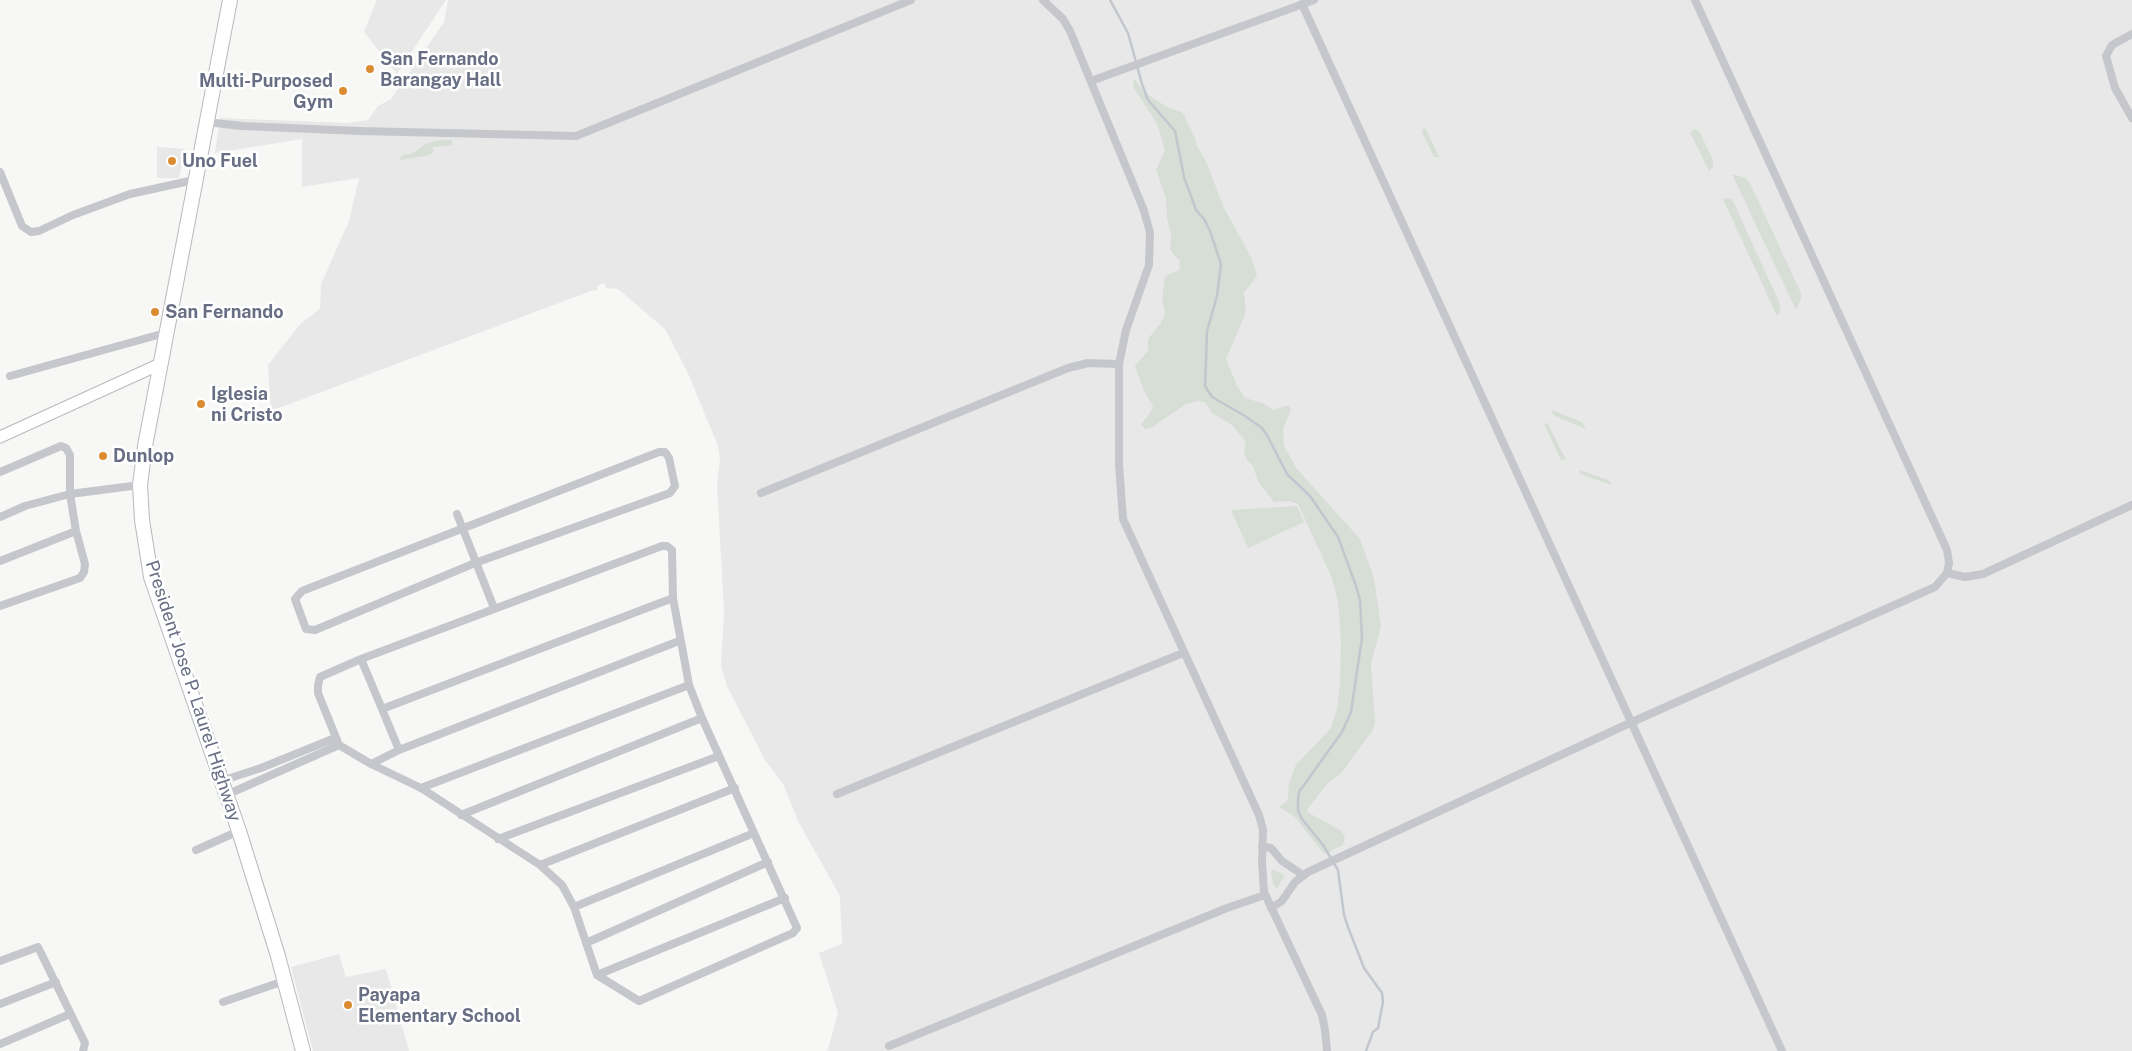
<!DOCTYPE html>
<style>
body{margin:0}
canvas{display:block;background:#f7f7f5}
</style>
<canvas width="2132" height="1051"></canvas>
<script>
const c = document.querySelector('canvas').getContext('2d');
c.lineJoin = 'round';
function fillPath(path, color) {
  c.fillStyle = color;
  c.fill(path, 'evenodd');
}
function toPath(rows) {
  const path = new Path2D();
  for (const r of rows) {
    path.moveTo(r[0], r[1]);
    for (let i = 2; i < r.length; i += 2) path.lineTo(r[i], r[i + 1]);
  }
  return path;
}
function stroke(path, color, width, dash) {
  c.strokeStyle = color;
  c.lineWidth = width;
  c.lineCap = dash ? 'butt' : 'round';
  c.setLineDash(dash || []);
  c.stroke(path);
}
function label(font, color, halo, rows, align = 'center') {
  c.font = font + ' "Public Sans",sans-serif';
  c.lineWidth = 5;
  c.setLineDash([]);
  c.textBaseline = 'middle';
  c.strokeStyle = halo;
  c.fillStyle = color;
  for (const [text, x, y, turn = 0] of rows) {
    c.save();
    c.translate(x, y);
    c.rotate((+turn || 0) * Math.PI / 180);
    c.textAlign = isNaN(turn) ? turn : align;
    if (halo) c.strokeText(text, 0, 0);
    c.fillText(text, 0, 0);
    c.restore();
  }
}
fillPath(toPath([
 [377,0,446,0,397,74,364,32],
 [448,0,2132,0,2132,1051,826,1051,828,1049,838,1013,819,953,842,944,840,896,799,823,783,784,765,760,727,686,721,666,724,610,717,485,720,460,718,446,687,371,665,329,618,289,606,288,604,283,597,286,598,290,591,291,271,411,268,365,301,323,320,309,321,284,349,221,359,178,302,187,302,139,215,153,220,118,348,123,368,120,378,106,391,99,444,22],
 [157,147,185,149,179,178,157,178],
 [339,954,346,977,386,969,409,1051,313,1051,291,967]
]), '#e8e8e8');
fillPath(toPath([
 [1135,79,1143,91,1165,106,1183,113,1195,138,1196,144,1207,164,1224,208,1252,259,1257,276,1244,293,1246,312,1226,359,1237,386,1245,398,1262,403,1274,410,1289,405,1291,409,1283,429,1284,446,1297,469,1360,539,1374,578,1381,626,1371,664,1375,722,1373,730,1341,773,1326,785,1307,810,1309,813,1340,830,1345,837,1343,845,1324,854,1295,817,1279,807,1288,800,1289,783,1296,765,1331,728,1337,709,1340,683,1341,640,1338,603,1332,578,1298,504,1289,501,1274,502,1258,481,1253,466,1247,460,1244,452,1246,442,1232,425,1212,413,1205,402,1198,401,1186,404,1151,428,1145,429,1141,424,1150,413,1153,406,1144,391,1135,366,1148,351,1148,339,1161,323,1165,313,1162,299,1165,276,1179,270,1180,261,1170,250,1171,234,1167,217,1166,199,1156,170,1165,150,1157,124,1134,88,1133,81],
 [1423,128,1426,129,1439,157,1434,157,1422,132],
 [1696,129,1700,133,1713,160,1713,167,1709,171,1690,132],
 [440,140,452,140,453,145,433,147,433,153,426,156,400,160,401,156,413,153,425,144],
 [1732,174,1746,178,1750,183,1801,293,1801,299,1796,310],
 [1730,198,1733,201,1780,304,1780,313,1777,316,1723,199],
 [1552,410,1582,422,1586,429,1557,417,1552,413],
 [1546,422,1548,424,1566,460,1561,460,1545,426],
 [1579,470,1608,480,1612,485,1580,474],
 [1297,506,1304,522,1248,548,1231,510],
 [1273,869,1285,876,1277,888,1274,886,1271,874]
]), '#d7ded6');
stroke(toPath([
 [1110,0,1128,33,1142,84,1148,100,1175,131,1184,177,1196,210,1204,219,1210,231,1221,264,1217,296,1207,331,1205,386,1212,397,1245,416,1262,428,1268,437,1287,474,1310,496,1338,537,1356,586,1360,600,1362,638,1351,712,1342,732,1299,792,1298,799,1298,811,1302,819,1323,845,1338,870,1344,915,1348,927,1364,968,1382,993,1383,1002,1378,1028,1373,1032,1366,1051]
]), '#c2c7ce', 2.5);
const secondary = toPath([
 [0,437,158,365]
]);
const highway = toPath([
 [230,0,145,446,140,485,142,520,151,577,239,831,278,956,303,1051]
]);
stroke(secondary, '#b8bac0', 13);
stroke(highway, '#b8b9be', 16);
stroke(toPath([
 [1043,0,1063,19,1070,31,1143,208,1150,232,1149,265,1126,330,1119,364,1119,464,1123,519,1259,815,1263,830,1262,862,1264,892,1322,1015,1325,1030,1327,1051],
 [1302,4,1782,1051],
 [2132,34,2112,45,2106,56,2115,88,2132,118],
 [1091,81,1314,0],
 [206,122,242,126,359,131,576,136,911,0],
 [0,172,22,226,31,232,39,231,73,215,130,194,194,180],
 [10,376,165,333],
 [659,452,665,452,669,458,675,486,670,493,475,563,315,630,306,629,295,599,302,591,659,452],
 [0,472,61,446,66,448,70,455,70,494,76,531,85,564,84,572,80,578,0,606],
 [761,493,1068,368,1088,363,1119,364],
 [457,514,494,608],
 [0,517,25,506,70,494,140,485],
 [662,546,667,546,672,550,673,598,689,685,702,718,797,928,793,933,639,1001,597,975,574,907,562,885,540,865,421,788,371,764,339,745,318,693,318,685,320,677,361,659,662,546],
 [0,561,76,531],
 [1947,573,1965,577,1983,574,2132,505],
 [361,659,382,709],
 [399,750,382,709,673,598],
 [371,764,399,750,679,641],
 [221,781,261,768,335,738],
 [421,788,689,685],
 [837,794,1183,653],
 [226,795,339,745],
 [461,815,702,718],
 [498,839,719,756],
 [1262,846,1271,848,1282,861,1303,875],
 [196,850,239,831],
 [540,865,735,788],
 [574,907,754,833],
 [1271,908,1282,901,1295,882,1308,872,1632,722,1935,587,1947,573,1949,563,1947,550,1695,0],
 [586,943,768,862],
 [0,961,38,947,85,1043,83,1051],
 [597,975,785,898],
 [223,1002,284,981],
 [0,1004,56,982],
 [0,1044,70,1014],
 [889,1046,1227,908,1265,895]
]), '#c6c7cc', 8);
stroke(secondary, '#fff', 11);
stroke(highway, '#fff', 14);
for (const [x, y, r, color] of [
 [370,69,5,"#db8c31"],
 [343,91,5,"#db8c31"],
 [172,161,5,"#db8c31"],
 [155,312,5,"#db8c31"],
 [201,404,5,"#db8c31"],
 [103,456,5,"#db8c31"],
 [348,1005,5,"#db8c31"]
]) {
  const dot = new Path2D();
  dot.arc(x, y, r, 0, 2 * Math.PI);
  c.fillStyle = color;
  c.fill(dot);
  stroke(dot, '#fff', 2);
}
label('bold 18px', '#686f84', '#fff', [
 ["San Fernando",380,59],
 ["Barangay Hall",380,80],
 ["Multi-Purposed",333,81,"right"],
 ["Gym",333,102,"right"],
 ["Uno Fuel",182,161],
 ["San Fernando",165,312],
 ["Iglesia",211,394],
 ["ni Cristo",211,415],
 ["Dunlop",113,456],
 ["Payapa",358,995],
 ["Elementary School",358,1016]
], 'left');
label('18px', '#686f84', '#fff', [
 ["President Jose P. Laurel Highway",193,691,72]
]);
</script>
